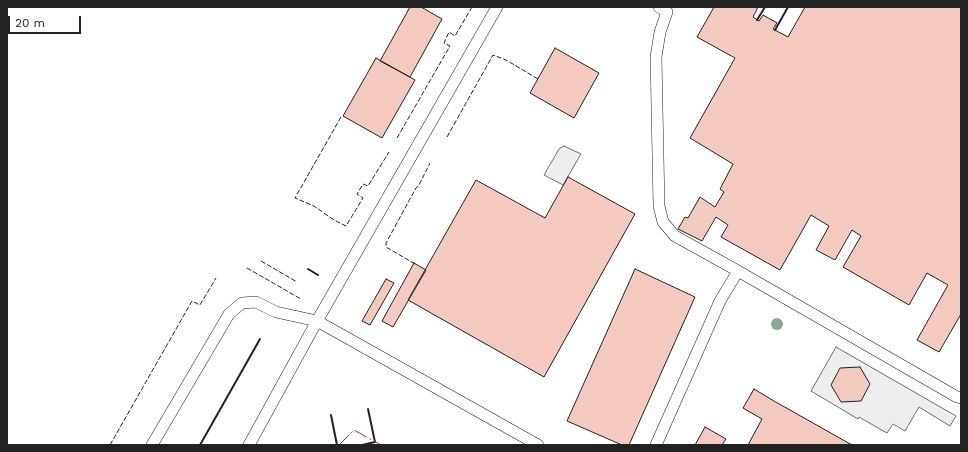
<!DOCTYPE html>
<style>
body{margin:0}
#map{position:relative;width:968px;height:452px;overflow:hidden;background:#fff;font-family:"Work Sans",sans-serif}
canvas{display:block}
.frame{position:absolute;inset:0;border:8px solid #222;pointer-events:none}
.scale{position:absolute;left:8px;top:16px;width:73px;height:18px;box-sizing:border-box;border:2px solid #222;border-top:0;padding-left:5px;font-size:12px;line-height:14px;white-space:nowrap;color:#222;-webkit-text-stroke:3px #fff;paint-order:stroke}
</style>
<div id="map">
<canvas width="968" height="452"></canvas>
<div class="frame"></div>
<div class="scale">20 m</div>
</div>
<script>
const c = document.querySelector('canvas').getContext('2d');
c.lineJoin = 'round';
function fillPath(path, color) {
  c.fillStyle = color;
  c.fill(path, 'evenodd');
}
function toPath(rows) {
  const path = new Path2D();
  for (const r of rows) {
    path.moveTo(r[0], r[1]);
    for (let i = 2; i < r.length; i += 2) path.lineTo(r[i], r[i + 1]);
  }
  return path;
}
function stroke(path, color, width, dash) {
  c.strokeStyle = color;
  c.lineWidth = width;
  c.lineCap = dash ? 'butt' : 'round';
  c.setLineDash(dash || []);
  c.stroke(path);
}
const green = toPath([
 [564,146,581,154,563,185,544,175,559,149,564,146],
 [836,347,956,416,950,426,919,407,905,431,893,424,887,433,859,417,858,419,811,391,836,347]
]);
fillPath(green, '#eee');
stroke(green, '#6f6f6f', 1);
const building = toPath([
 [410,7,421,7,442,19,410,77,380,61,410,7],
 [714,7,758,7,753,17,759,21,763,15,777,23,773,29,788,37,805,7,961,7,961,314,939,352,917,340,948,285,927,273,909,305,843,267,861,236,852,230,835,260,816,250,829,226,811,215,780,270,721,237,728,225,716,217,702,241,678,229,685,217,688,218,700,197,715,207,724,192,720,189,733,164,690,138,735,58,697,37,714,7],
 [555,48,599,73,574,118,530,93,555,48],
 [376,58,415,80,382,138,343,116,376,58],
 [568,177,635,214,544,377,408,300,476,180,545,218,568,177],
 [414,263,426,270,393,327,382,321,414,263],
 [635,269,695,297,629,445,622,445,567,421,635,269],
 [386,279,394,283,370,325,362,321,386,279],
 [860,367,870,384,861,401,841,402,831,385,840,368,860,367],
 [754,389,774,401,852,445,748,445,762,419,743,408,754,389],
 [705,427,726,439,722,445,695,445,705,427]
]);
fillPath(building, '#f3c9c0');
stroke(building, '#222', 1);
const service = toPath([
 [659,7,667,12,660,32,656,57,659,206,663,222,675,236,738,271,957,397,961,398],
 [152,445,229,314,242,303,256,302,276,312,317,321,538,445],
 [249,445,317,321,497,7],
 [656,445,720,301,738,271]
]);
stroke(service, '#222', 12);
stroke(service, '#fff', 11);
stroke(toPath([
 [341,117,295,198,314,206,334,220,346,226,363,198,357,194,363,184,368,186,389,152],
 [447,137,493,55,506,60,538,79],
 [397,138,450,46,444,43,449,32,455,36,472,7],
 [261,261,297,282],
 [415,264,386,247,386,243,416,188,419,185,430,163],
 [247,268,301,299],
 [110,445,192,301,200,305,216,278]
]), '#222', 1, [5, 2]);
stroke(toPath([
 [757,20,765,7],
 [775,30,788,7],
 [308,269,318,275],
 [331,415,337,445],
 [200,445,260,339],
 [362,445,375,442,368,409]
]), '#222', 2);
stroke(toPath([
 [339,445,354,430,381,445]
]), '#c62828', 1, [14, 3, 2, 3]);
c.fillStyle = '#8da692';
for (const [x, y] of [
 [777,324]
]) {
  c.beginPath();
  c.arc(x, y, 6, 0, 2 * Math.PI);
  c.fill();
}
</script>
